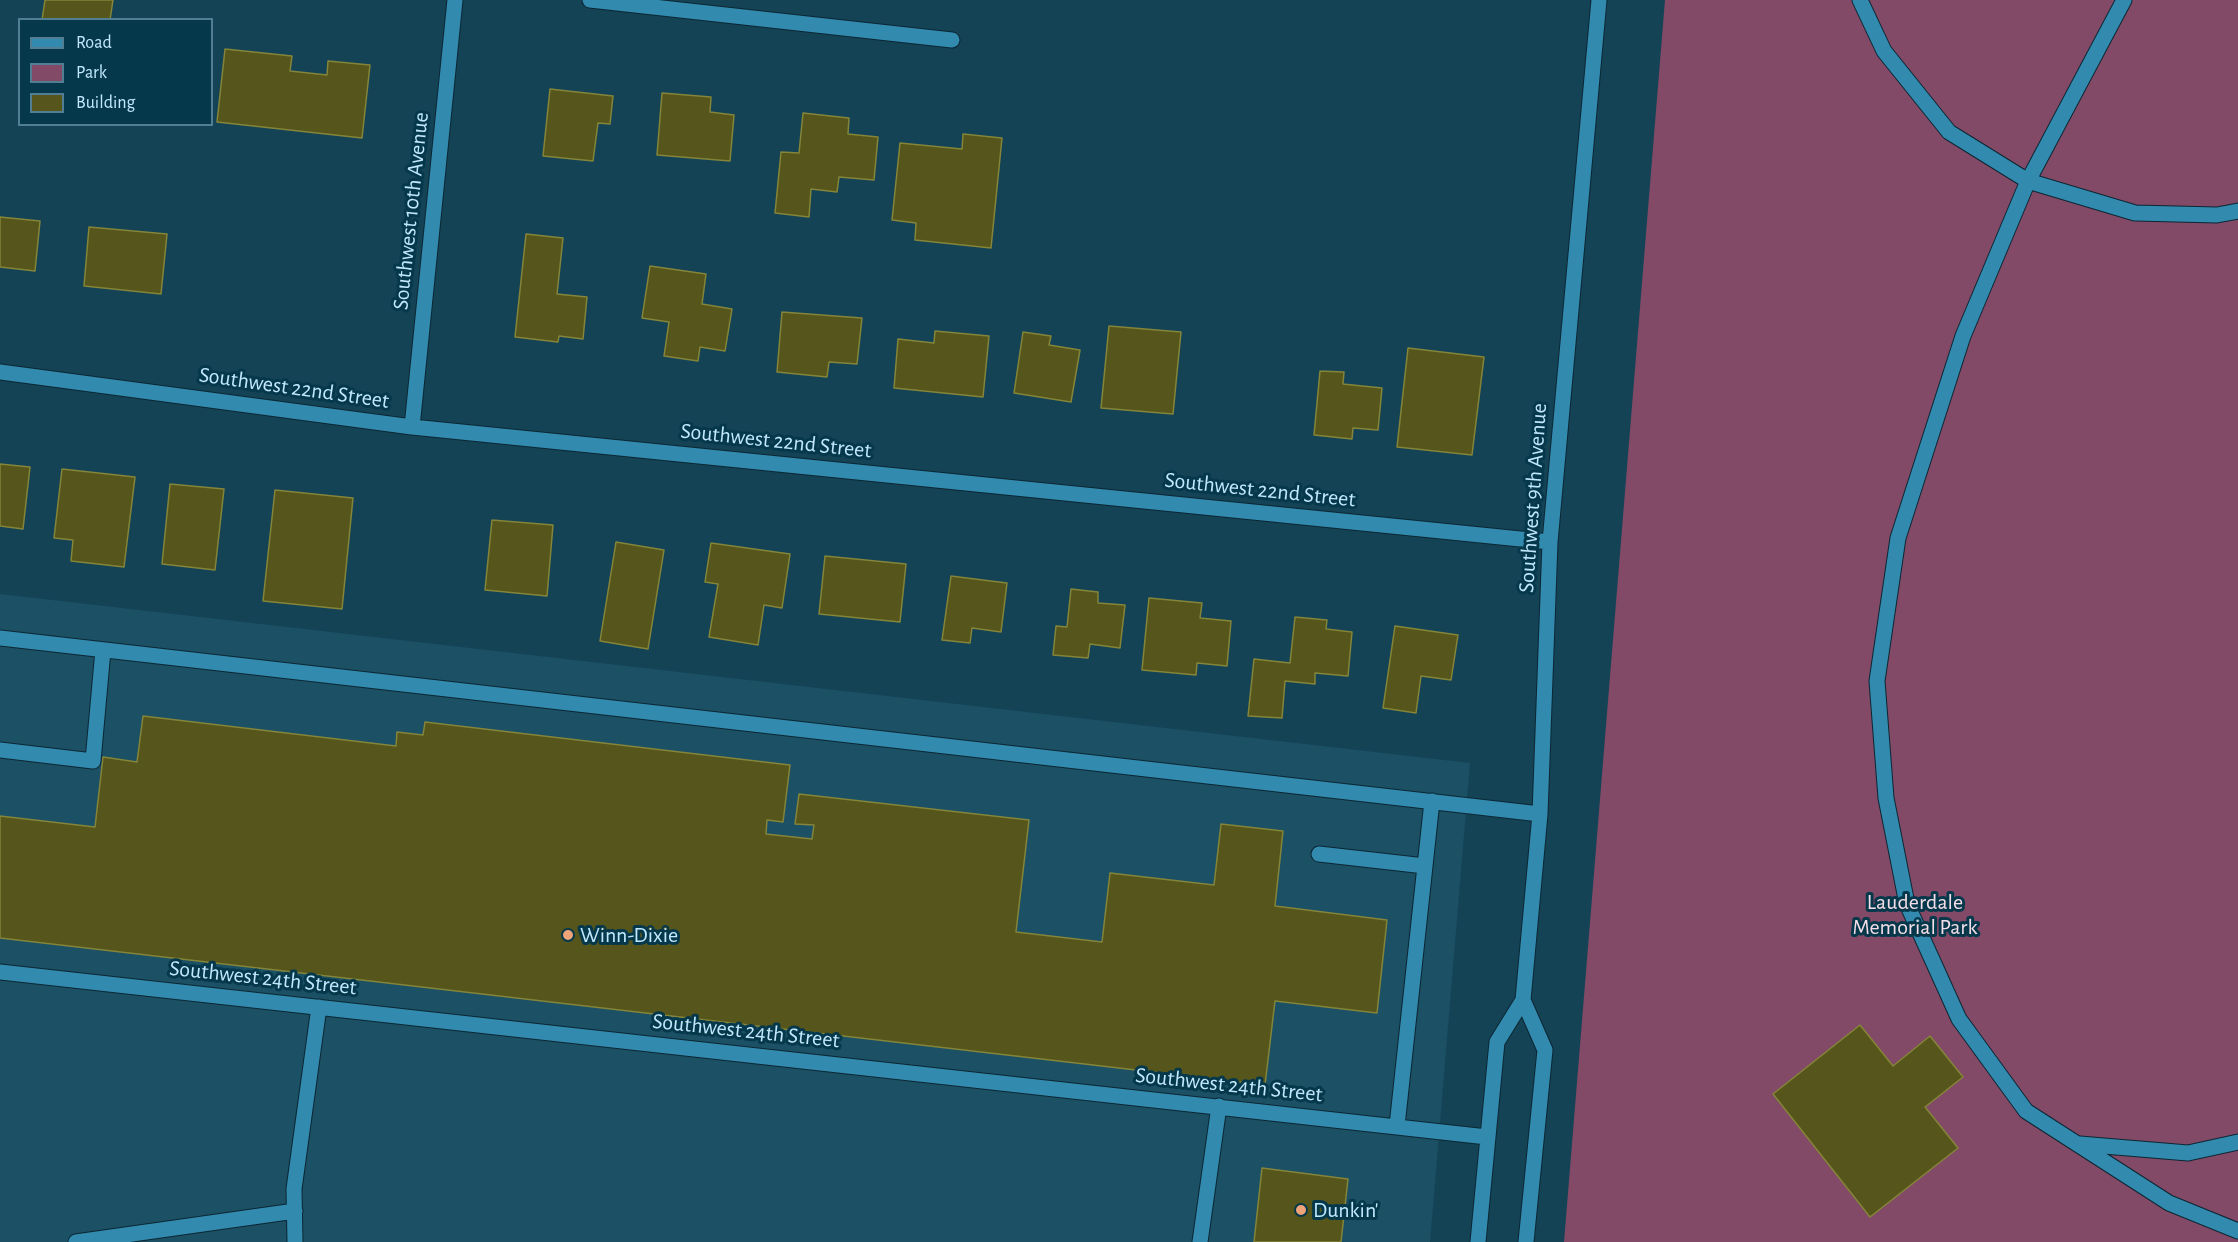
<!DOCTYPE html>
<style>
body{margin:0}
#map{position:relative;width:2238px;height:1242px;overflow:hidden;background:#144356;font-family:"Alegreya Sans",sans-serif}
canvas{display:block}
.legend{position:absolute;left:18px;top:18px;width:195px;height:108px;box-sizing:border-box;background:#06384b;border:2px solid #517e92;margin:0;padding:8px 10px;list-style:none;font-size:18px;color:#c1e8fc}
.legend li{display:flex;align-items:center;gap:12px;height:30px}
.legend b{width:30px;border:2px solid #517e92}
</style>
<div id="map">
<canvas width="2238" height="1242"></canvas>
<ul class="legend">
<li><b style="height:8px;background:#328aaf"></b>Road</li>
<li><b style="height:16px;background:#824a66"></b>Park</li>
<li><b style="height:16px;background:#56561c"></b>Building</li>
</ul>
</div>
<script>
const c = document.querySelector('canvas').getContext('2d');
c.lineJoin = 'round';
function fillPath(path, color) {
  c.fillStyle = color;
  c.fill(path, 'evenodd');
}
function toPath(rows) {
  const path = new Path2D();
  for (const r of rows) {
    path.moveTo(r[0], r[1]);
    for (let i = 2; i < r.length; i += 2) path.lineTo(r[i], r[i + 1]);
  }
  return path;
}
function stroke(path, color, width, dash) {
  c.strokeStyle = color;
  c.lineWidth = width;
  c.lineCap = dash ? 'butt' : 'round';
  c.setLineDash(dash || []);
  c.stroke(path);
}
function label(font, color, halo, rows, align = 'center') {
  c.font = font + ' "Alegreya Sans",sans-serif';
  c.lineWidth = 6;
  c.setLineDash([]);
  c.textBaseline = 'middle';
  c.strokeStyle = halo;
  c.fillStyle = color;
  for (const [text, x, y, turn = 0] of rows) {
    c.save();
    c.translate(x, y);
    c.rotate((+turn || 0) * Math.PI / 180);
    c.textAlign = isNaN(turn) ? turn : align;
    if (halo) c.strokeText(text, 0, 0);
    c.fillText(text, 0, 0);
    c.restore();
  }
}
fillPath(toPath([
 [0,594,1470,763,1430,1242,0,1242]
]), '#1b5065');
fillPath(toPath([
 [1665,0,2238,0,2238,1242,1564,1242]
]), '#824a66');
const building = toPath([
 [45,0,113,0,110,20,42,20,45,0],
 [225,49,292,56,290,71,327,75,328,61,370,65,362,138,217,122,225,49],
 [550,89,613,96,610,124,598,123,593,161,543,156,550,89],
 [662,93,711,97,710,112,734,115,730,161,657,155,662,93],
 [803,113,849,118,848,134,878,137,874,180,839,177,837,192,811,189,809,217,775,213,781,152,799,153,803,113],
 [963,134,1002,138,991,248,915,240,916,223,892,220,900,143,962,149,963,134],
 [0,217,40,221,35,271,0,267,0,217],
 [89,227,167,234,161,294,84,286,89,227],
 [526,234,563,238,557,294,587,297,583,339,559,336,558,342,515,337,526,234],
 [650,266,706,274,702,304,732,309,725,351,700,347,698,361,664,356,669,322,642,318,650,266],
 [782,312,862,318,857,364,829,362,827,377,777,372,782,312],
 [1109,326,1181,332,1173,414,1101,408,1109,326],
 [935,331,989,336,983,397,894,388,898,339,934,343,935,331],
 [1023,332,1051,336,1049,345,1080,350,1071,402,1014,393,1023,332],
 [1408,348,1484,357,1472,455,1397,447,1408,348],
 [1320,371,1344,372,1343,384,1382,388,1378,430,1353,428,1352,439,1314,435,1320,371],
 [0,464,30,467,23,529,0,526,0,464],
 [62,469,135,477,124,567,71,561,73,540,54,538,62,469],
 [170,484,224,489,215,570,162,564,170,484],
 [275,490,353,498,342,609,263,601,275,490],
 [492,520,553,525,547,596,485,590,492,520],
 [616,542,664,550,648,649,600,641,616,542],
 [711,543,790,554,782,608,764,605,758,645,709,637,718,584,705,582,711,543],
 [825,556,906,564,900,622,819,614,825,556],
 [951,576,1007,583,1001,632,972,628,970,643,942,640,951,576],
 [1071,589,1098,592,1098,603,1125,605,1120,648,1090,644,1088,658,1053,655,1056,626,1067,627,1071,589],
 [1149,598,1202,603,1200,618,1231,621,1227,666,1197,663,1196,675,1142,670,1149,598],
 [1295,617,1327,620,1326,629,1352,632,1348,676,1315,673,1315,684,1285,681,1282,718,1248,716,1254,659,1290,663,1295,617],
 [1395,626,1458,635,1451,680,1421,676,1416,713,1383,708,1395,626],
 [143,716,396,746,397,732,423,735,425,722,790,765,783,822,767,820,766,834,812,839,814,825,795,824,799,794,1029,820,1016,932,1102,942,1110,873,1214,885,1221,824,1283,831,1275,906,1387,920,1377,1013,1275,1001,1265,1085,0,938,0,816,95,827,103,757,137,762,143,716],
 [1860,1025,1893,1066,1930,1036,1963,1077,1925,1107,1958,1148,1870,1217,1773,1094,1860,1025],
 [1262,1168,1348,1179,1341,1242,1254,1242,1262,1168]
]);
fillPath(building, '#56561c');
stroke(building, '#848539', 1.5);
const minor = toPath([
 [590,0,952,40],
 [1860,0,1884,51,1949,132,2028,181,2135,213,2217,215,2238,211],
 [2124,0,2028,181,1963,336,1898,538,1877,681,1886,798,1907,904,1959,1019,2026,1111,2169,1203,2238,1231],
 [0,372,412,427,1550,542],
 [412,427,455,0],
 [0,638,1540,814],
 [0,750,93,761,103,650],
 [1319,854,1425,866],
 [0,972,1487,1137],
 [1523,1000,1545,1050,1526,1242],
 [1397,1126,1432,801],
 [2080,1144,2188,1153,2238,1142],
 [76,1242,295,1211],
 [295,1242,294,1189,319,1007],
 [1200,1242,1219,1106],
 [1478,1242,1497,1042,1523,1000,1540,814,1550,542,1599,0]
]);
stroke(minor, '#0c2733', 17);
stroke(minor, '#328aaf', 15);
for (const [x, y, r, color] of [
 [568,935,6,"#efa378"],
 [1301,1210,6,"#efa378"]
]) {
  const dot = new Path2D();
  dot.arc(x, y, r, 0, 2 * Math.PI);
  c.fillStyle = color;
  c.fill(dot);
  stroke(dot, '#06384b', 2);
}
label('22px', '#c1e8fc', '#06384b', [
 ["Southwest 10th Avenue",411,211,-84],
 ["Southwest 22nd Street",294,388,8],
 ["Southwest 22nd Street",776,441,6],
 ["Southwest 22nd Street",1260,490,6],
 ["Southwest 9th Avenue",1533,498,-86],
 ["Southwest 24th Street",263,978,6],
 ["Southwest 24th Street",746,1031,6],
 ["Southwest 24th Street",1229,1085,6]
]);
label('22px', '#f4dee7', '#06384b', [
 ["Lauderdale",1915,902],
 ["Memorial Park",1915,927]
]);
label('22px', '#c1e8fc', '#06384b', [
 ["Winn-Dixie",580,935],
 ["Dunkin'",1313,1210]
], 'left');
</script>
